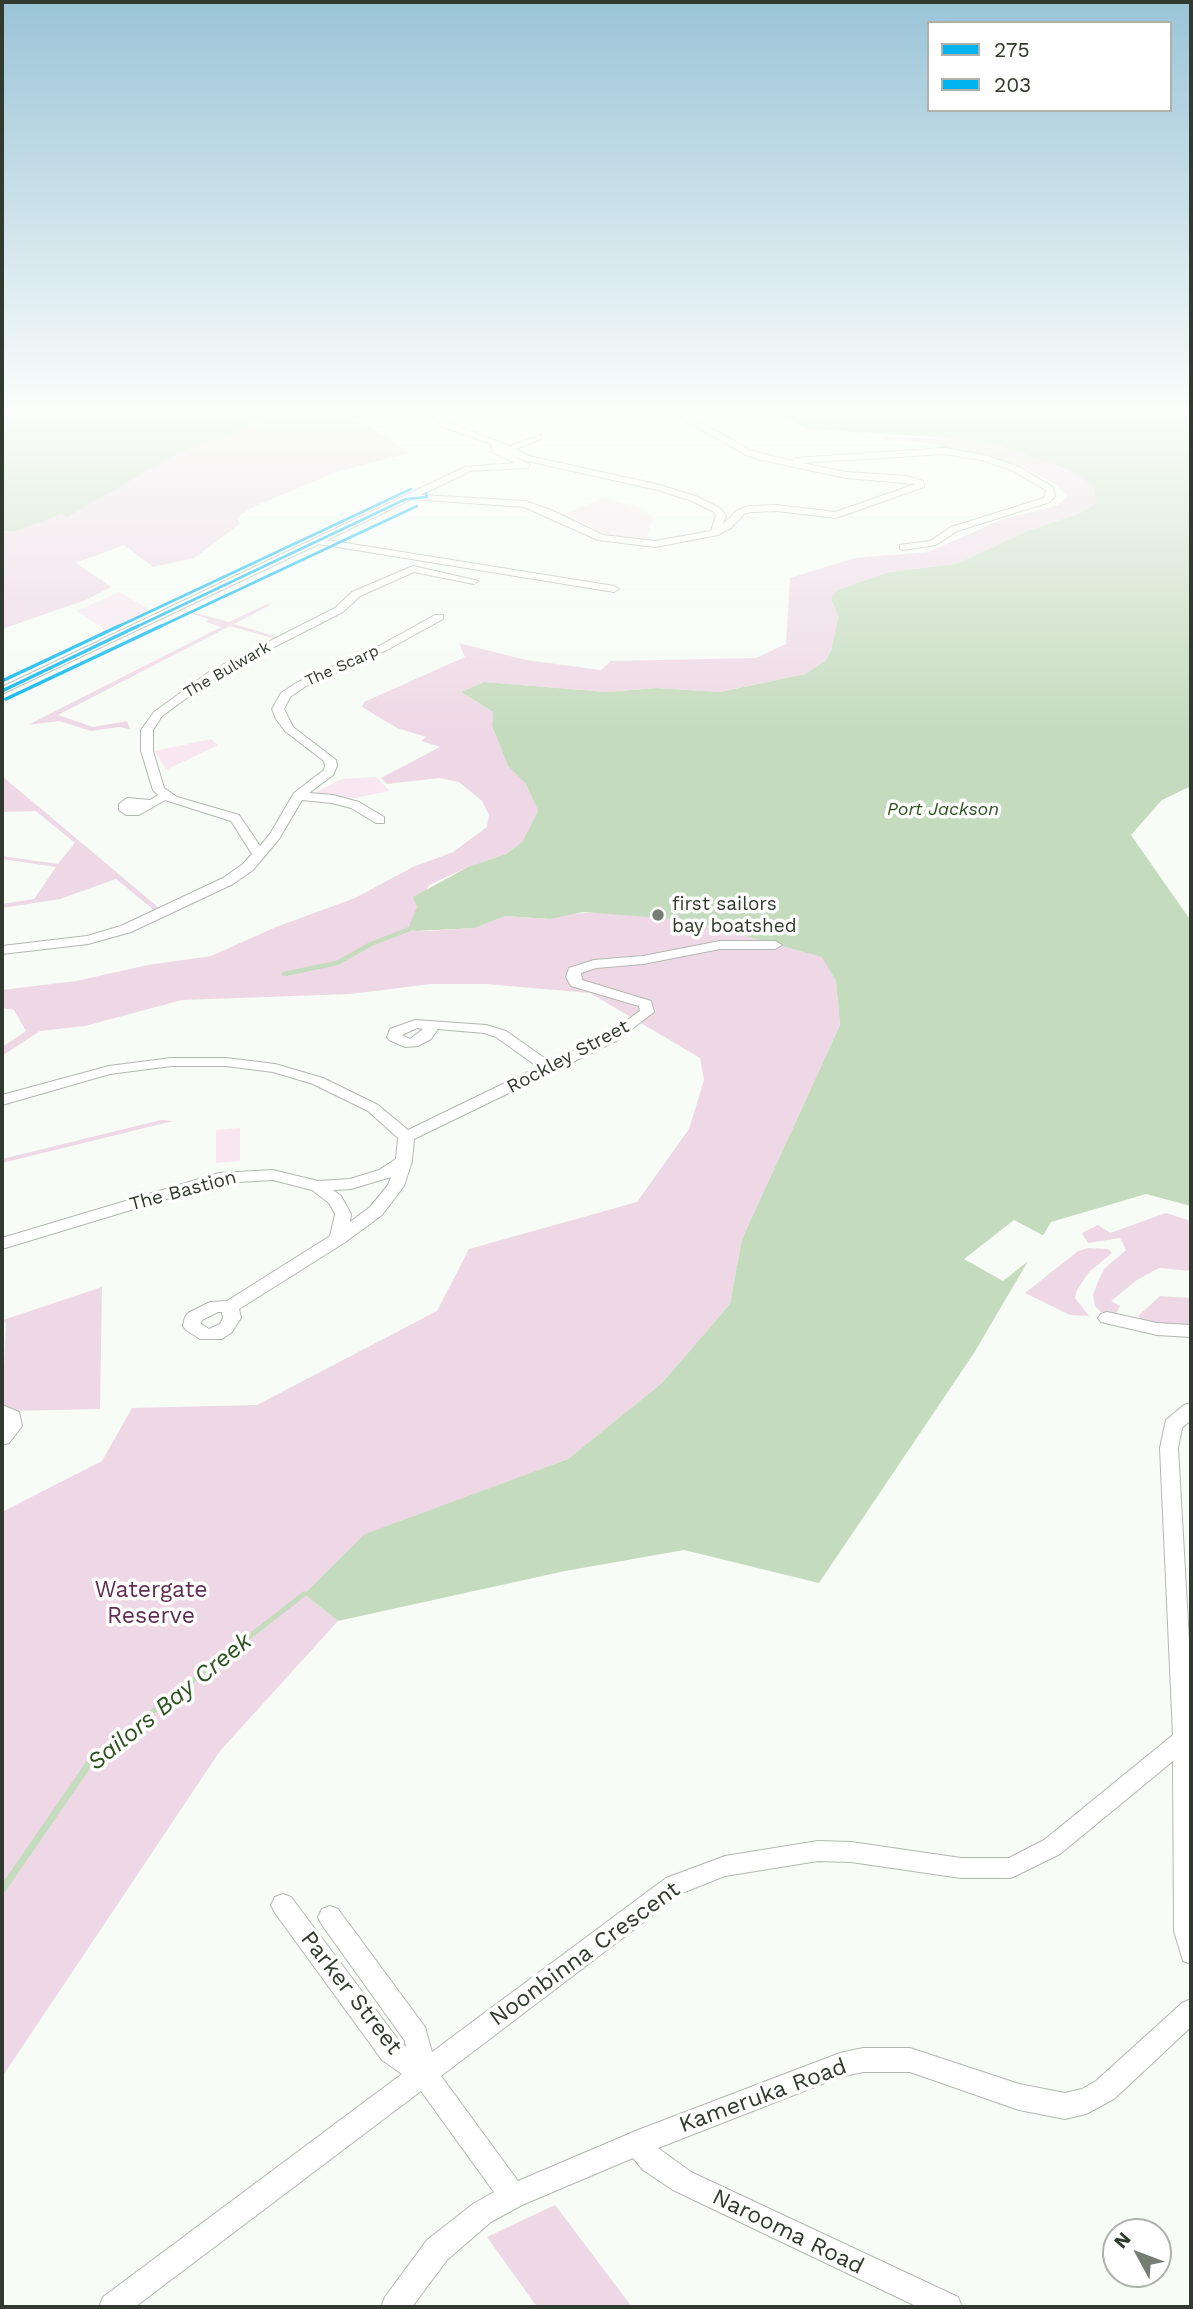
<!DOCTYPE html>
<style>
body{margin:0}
#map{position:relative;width:1193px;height:2309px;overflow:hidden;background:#f7fcf6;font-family:"Work Sans",sans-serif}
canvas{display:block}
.frame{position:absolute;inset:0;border:4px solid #313a2e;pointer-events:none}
.legend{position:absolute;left:927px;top:21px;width:245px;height:91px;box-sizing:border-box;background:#fff;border:2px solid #adb0ab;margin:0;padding:9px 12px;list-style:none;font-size:21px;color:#313a2e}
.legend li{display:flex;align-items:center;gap:14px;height:35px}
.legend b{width:35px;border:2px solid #adb0ab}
.north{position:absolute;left:1102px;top:2218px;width:70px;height:70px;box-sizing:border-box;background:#fff;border:2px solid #adb0ab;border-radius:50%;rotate:311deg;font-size:19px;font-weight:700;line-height:28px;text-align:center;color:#313a2e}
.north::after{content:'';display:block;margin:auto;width:24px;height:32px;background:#767e74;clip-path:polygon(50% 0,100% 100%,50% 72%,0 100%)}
</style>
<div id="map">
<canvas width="1193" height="2309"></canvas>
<div class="frame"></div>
<ul class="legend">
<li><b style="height:9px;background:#00b5ef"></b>275</li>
<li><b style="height:9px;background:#00b5ef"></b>203</li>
</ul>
<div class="north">N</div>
</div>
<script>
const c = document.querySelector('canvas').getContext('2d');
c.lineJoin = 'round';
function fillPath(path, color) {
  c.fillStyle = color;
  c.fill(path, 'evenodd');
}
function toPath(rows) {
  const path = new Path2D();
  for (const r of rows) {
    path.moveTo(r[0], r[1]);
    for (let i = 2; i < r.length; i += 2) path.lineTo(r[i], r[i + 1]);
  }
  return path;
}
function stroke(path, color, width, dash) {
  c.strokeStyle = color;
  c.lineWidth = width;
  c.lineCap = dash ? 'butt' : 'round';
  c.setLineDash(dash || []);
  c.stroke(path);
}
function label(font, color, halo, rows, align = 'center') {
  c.font = font + ' "Work Sans",sans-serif';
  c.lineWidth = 7;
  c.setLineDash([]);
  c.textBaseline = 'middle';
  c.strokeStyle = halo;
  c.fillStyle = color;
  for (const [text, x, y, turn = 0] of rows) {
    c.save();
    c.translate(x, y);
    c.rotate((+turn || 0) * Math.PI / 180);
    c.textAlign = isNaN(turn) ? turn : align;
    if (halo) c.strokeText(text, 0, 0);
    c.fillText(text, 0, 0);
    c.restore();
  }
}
fillPath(toPath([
 [603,498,639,507,653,517,646,540,609,536,564,514],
 [119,592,152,611,109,632,77,611],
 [211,739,218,745,166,770,155,751],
 [376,777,390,791,355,798,314,793,342,779],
 [240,1128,240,1161,216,1163,216,1130]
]), '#f8e7f0');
fillPath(toPath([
 [274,409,409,409,343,417,371,427,409,453,334,473,251,508,237,518,240,524,194,558,153,567,124,545,76,563,111,587,86,600,2,629,2,531,14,532,62,514,178,453,238,432],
 [884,437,963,439,999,445,1073,472,1094,488,1096,503,1078,514,1027,531,956,564,890,572,831,598,838,617,831,651,825,661,805,674,720,692,656,688,607,692,484,682,461,692,493,712,492,726,508,766,526,784,538,811,522,842,506,854,468,867,429,885,409,926,415,931,427,931,475,928,505,916,550,919,565,914,608,912,687,920,823,957,836,981,840,1025,742,1239,730,1304,662,1383,568,1459,366,1534,304,1594,338,1621,220,1751,2,2077,2,1512,102,1461,132,1408,257,1405,437,1311,469,1249,637,1202,689,1129,704,1080,700,1058,590,993,486,984,431,984,350,994,182,1000,85,1026,40,1031,2,1056,2,1047,26,1031,14,1010,2,1008,2,990,76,981,148,965,211,956,276,927,355,898,413,867,453,852,487,827,489,815,482,801,459,782,439,778,387,784,381,778,440,747,421,741,426,737,397,728,362,707,364,702,465,657,459,643,526,660,601,670,611,661,756,658,786,644,790,578,855,558,928,552,1001,520,1058,505,1067,496,1056,485,1020,466,926,443,879,439],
 [267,604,271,605,234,624,278,637,275,639,230,626,58,715,93,727,127,721,130,729,119,727,91,731,59,721,28,725,221,627,206,622,209,619,185,612,188,611,229,622],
 [2,776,159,908,155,911,116,879,60,899,2,908,2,904,34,899,56,867,2,859,2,856,58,864,75,843,36,811,2,812],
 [161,1120,173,1121,2,1163,2,1159],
 [1166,1213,1191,1221,1191,1271,1159,1268,1137,1280,1111,1301,1120,1306,1116,1314,1101,1312,1095,1306,1093,1295,1097,1284,1104,1269,1126,1250,1120,1238,1088,1243,1082,1233,1098,1225,1110,1233],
 [1088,1248,1108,1249,1112,1253,1089,1272,1077,1290,1075,1298,1089,1316,1070,1315,1025,1293,1078,1251],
 [102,1287,100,1409,9,1411,2,1408,6,1324,3,1320],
 [1160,1296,1191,1298,1191,1325,1143,1322,1138,1316],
 [555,2205,632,2307,537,2307,487,2237]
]), '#eed8e5');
fillPath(toPath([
 [2,409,274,409,238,432,178,453,67,517,62,514,14,532,2,531],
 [761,409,1191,409,1191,786,1162,800,1131,835,1191,921,1191,1206,1146,1194,1051,1222,974,1353,819,1583,684,1550,565,1571,338,1621,304,1594,365,1534,568,1459,662,1383,730,1304,742,1239,840,1025,836,981,822,957,687,920,583,912,550,919,505,916,475,928,415,931,409,926,417,907,413,897,468,867,506,854,522,842,538,811,526,784,508,766,492,726,493,712,461,692,484,682,607,692,656,688,720,692,805,674,825,661,831,651,838,617,831,598,838,590,890,572,956,564,1027,531,1078,514,1096,503,1094,488,1073,472,999,445,963,439,809,429]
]), '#c5dbbe');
fillPath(toPath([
 [1014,1220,1046,1237,1036,1255,1003,1281,964,1259]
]), '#f7fcf6');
stroke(toPath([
 [284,974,337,963,371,944,412,928]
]), '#c5dbbe', 4.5);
stroke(toPath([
 [137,1724,304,1594]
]), '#c5dbbe', 5);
stroke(toPath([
 [2,1890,93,1758,140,1722]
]), '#c5dbbe', 7);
const minor = toPath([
 [426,409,434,409,449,423,510,446,541,435,541,439,516,449,529,456,660,485,698,497,720,508,726,516,722,525,738,510,749,506,777,505,835,512,916,484,846,478,761,460,746,455,680,418,656,409,667,409,686,414,752,451,792,461,796,458,944,448,984,455,1019,467,1053,487,1055,496,1050,502,957,531,936,545,903,550,900,549,900,545,930,541,951,527,1044,498,1046,490,1013,471,982,460,944,454,802,463,846,472,906,476,923,481,924,487,836,518,777,511,750,512,744,514,731,528,718,535,655,547,598,540,524,507,412,499,327,540,614,586,619,589,614,592,319,544,2,694,2,687,465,467,515,463,492,452,491,444,443,427,426,409],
 [499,447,523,460,658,490,692,501,714,512,716,516,711,531,655,541,603,535,551,510,525,501,421,495,470,471,526,468,530,465,499,447],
 [413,566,479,581,474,584,414,572,360,596,343,612,217,676,162,716,153,730,153,751,164,788,177,797,239,815,260,846,270,834,294,793,324,770,325,766,324,761,285,731,276,719,272,709,281,693,298,682,379,646,435,615,443,615,443,619,387,650,306,686,290,697,284,709,293,727,336,760,337,766,333,775,309,793,333,795,359,802,384,817,384,823,376,823,351,808,332,803,302,800,279,839,253,870,233,884,131,932,88,944,2,954,2,946,87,936,121,926,223,878,243,864,252,854,231,821,165,800,139,815,126,815,119,810,119,804,127,798,150,800,158,795,153,790,141,751,141,730,154,712,209,672,335,608,352,592,413,566],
 [720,941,775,941,782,945,775,949,720,949,643,964,596,968,581,973,582,980,651,1001,654,1012,616,1041,414,1139,412,1161,404,1186,382,1215,344,1243,239,1309,241,1318,232,1332,222,1339,200,1339,186,1330,183,1326,185,1317,188,1313,210,1302,227,1301,330,1236,335,1214,329,1203,312,1190,273,1180,220,1183,2,1249,2,1238,219,1173,273,1170,318,1181,350,1179,379,1170,396,1159,398,1138,368,1111,313,1084,273,1072,226,1066,171,1066,110,1074,2,1105,2,1095,109,1066,171,1058,226,1058,275,1064,323,1078,378,1105,408,1130,538,1067,496,1037,484,1033,438,1029,431,1039,418,1046,405,1047,389,1040,387,1037,390,1029,415,1020,486,1025,506,1031,550,1062,606,1035,640,1011,639,1006,571,986,566,977,569,968,594,960,643,956,720,941],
 [417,1028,423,1029,410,1039,402,1035,417,1028],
 [391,1177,388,1185,370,1207,350,1222,351,1214,341,1196,333,1190,351,1189,391,1177],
 [218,1312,222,1312,223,1318,220,1324,209,1329,201,1324,202,1320,218,1312],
 [1107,1312,1157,1323,1191,1325,1191,1337,1157,1335,1101,1322,1098,1318,1101,1314,1107,1312],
 [1191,1403,1191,1420,1182,1428,1178,1448,1191,1675,1191,1964,1183,1961,1174,1931,1173,1761,1060,1854,1011,1878,961,1878,851,1862,818,1861,725,1876,682,1893,441,2076,518,2181,638,2130,840,2053,863,2048,910,2048,1019,2084,1065,2093,1082,2089,1096,2081,1182,2003,1191,1999,1191,2027,1114,2099,1086,2114,1065,2119,1019,2110,910,2072,863,2072,840,2077,658,2148,691,2172,958,2297,962,2307,918,2307,673,2190,643,2170,633,2158,522,2205,491,2222,447,2260,412,2307,381,2307,385,2297,427,2240,473,2204,494,2192,421,2091,135,2307,99,2307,103,2297,402,2074,382,2060,275,1913,271,1905,275,1897,283,1894,291,1897,400,2042,406,2047,405,2041,322,1925,318,1917,322,1909,330,1906,338,1909,425,2027,432,2052,666,1878,725,1856,818,1841,851,1842,961,1858,1009,1858,1044,1840,1173,1735,1160,1448,1166,1420,1184,1405,1191,1403],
 [2,1405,19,1412,22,1426,9,1443,2,1445,2,1405]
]);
stroke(minor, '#b2b8b1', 2);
fillPath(minor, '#fefffe');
stroke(toPath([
 [134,628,406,499,427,497,426,493]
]), '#00b5ef', 2.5);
stroke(toPath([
 [2,691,138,626]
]), '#00b5ef', 3.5);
stroke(toPath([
 [115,628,411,489],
 [157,628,417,506]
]), '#00b5ef', 2.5);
stroke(toPath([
 [2,681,119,626],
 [6,699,161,626]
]), '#00b5ef', 3.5);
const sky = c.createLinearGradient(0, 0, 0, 732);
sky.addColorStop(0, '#9ac4d7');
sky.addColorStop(0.56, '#fbfefb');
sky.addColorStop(1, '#fbfefb00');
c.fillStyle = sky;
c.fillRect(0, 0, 1193, 732);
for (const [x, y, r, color] of [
 [658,915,7,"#767e74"]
]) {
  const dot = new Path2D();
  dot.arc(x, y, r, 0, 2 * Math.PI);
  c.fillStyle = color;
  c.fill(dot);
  stroke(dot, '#fff', 2.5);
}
label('16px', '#313a2e', '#fff', [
 ["The Scarp",342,666,-24],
 ["The Bulwark",227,670,-30]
]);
label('italic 18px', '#2b521d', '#fff', [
 ["Port Jackson",943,810]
]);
label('19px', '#313a2e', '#fff', [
 ["first sailors",672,904],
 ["bay boatshed",672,926]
], 'left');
label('19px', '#313a2e', '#fff', [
 ["Rockley Street",568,1057,-28],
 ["The Bastion",183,1191,-15]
]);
label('23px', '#622d52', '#fff', [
 ["Watergate",151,1590],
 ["Reserve",151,1616]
]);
label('23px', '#313a2e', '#fff', [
 ["Noonbinna Crescent",585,1954,-36],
 ["Parker Street",351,1993,52],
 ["Kameruka Road",763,2096,-20],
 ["Narooma Road",788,2232,26]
]);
label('italic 24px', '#2b521d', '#fff', [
 ["Sailors Bay Creek",170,1702,-39]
]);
</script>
